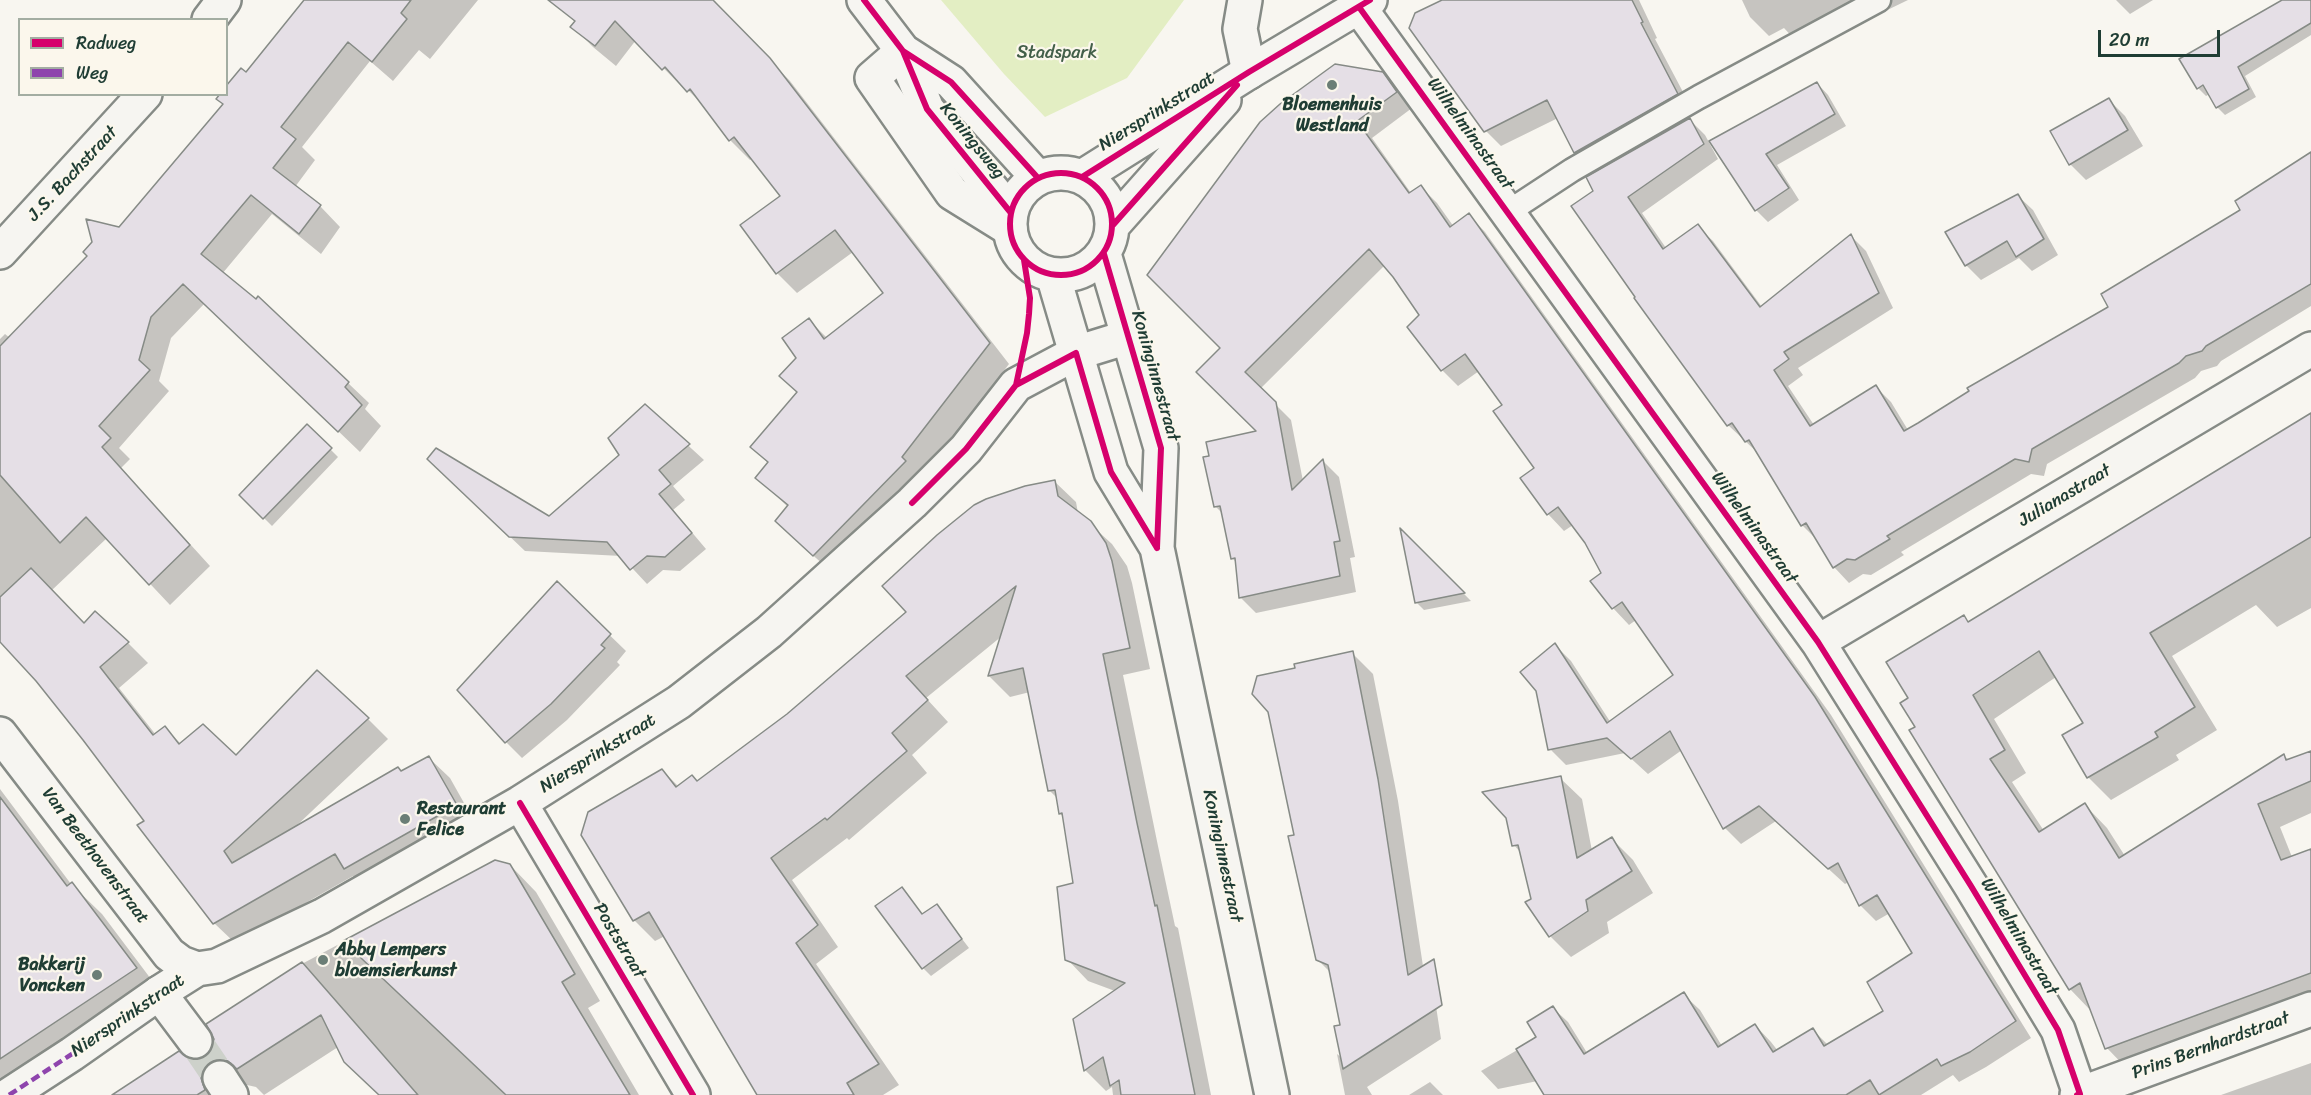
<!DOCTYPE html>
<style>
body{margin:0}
#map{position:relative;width:2311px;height:1095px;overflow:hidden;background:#f8f6f0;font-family:Sriracha,sans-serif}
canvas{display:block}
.legend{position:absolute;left:18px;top:18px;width:210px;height:78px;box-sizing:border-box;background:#fbf7ec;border:2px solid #a3ada2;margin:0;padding:8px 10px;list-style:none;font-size:18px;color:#1f3d34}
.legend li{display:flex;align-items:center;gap:12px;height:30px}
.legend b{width:30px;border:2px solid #a3ada2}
.scale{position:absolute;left:2098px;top:30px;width:122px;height:27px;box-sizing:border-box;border:3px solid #1f3d34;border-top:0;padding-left:8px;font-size:18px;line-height:21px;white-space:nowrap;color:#1f3d34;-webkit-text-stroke:4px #fbf7ec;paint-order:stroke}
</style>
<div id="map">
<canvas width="2311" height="1095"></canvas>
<ul class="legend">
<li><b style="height:8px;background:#d6006c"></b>Radweg</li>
<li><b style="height:8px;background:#8e44ad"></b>Weg</li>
</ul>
<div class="scale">20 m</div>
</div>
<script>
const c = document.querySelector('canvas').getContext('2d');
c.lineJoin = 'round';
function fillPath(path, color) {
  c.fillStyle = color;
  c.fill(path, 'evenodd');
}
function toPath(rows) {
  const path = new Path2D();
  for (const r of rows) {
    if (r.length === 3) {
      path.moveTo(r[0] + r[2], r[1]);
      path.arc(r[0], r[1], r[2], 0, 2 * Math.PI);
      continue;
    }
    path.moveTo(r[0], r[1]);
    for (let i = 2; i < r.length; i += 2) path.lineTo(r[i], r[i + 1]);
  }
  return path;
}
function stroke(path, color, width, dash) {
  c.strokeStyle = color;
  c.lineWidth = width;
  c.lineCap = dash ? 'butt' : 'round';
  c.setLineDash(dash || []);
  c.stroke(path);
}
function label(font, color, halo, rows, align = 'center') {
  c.font = font + ' Sriracha,sans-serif';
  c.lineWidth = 4.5;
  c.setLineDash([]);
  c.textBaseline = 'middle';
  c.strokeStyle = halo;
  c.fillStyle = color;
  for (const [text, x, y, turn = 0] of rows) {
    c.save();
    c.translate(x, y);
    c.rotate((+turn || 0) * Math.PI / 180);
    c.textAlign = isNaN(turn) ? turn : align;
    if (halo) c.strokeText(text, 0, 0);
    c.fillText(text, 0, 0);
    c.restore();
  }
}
fillPath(toPath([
 [941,0,1184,0,1127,78,1045,117,1004,74]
]), '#e3eec3');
fillPath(toPath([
 [305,0,478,0,430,59,419,50,393,81,370,61,302,147,315,160,295,187,320,206,340,227,321,254,272,214,222,274,256,302,259,298,348,383,369,403,365,409,381,426,360,452,205,303,171,338,159,381,169,391,119,448,130,459,121,468,210,566,170,605,107,538,51,591,84,625,128,643,148,663,119,688,156,735,165,728,181,744,236,757,368,719,388,739,292,830,429,758,450,778,477,826,365,889,353,876,235,943,214,923,146,821,38,680,0,640,0,339,5,334,10,338,119,229,224,105,218,99,226,94,246,74],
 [570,0,711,0,790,81,1009,364,922,479,835,575,797,541,788,507,757,478,769,464,752,447,798,394,781,376,798,358,809,320,827,338,885,293,853,252,797,293,777,273,782,197,753,158,750,160,730,140,708,110,686,88,684,89,636,40,616,66,593,47,572,26,576,23,562,10],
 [1445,0,1639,0,1657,38,1655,39,1692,109,1590,167,1575,152,1558,118,1501,146,1486,131],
 [1742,0,1908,0,1840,33,1797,42,1784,28,1769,36,1750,17],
 [2116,0,2153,0,2130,14],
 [2284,0,2311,0,2311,35,2245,76,2256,97,2225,115,2217,107,2210,94,2206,96,2198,88,2181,60],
 [1382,74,1399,90,1412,108,1372,138,1411,193,1421,187,1437,203,1454,227,1469,215,1485,232,1831,715,2031,1038,1986,1067,1959,1082,1953,1075,1921,1095,1580,1095,1683,994,1700,1010,1722,1046,1755,1025,1771,1042,1778,1051,1813,1030,1829,1046,1885,1011,1914,954,1890,913,1876,921,1860,905,1849,882,1845,884,1776,821,1741,844,1725,828,1682,750,1648,774,1625,753,1566,765,1550,749,1555,645,1571,661,1611,723,1675,676,1636,620,1629,625,1613,608,1603,574,1586,542,1573,525,1564,531,1548,514,1522,478,1536,468,1504,405,1479,371,1458,386,1442,370,1421,315,1385,265,1260,389,1291,420,1303,481,1323,461,1339,477,1355,557,1350,558,1356,592,1256,613,1240,597,1236,562,1232,558,1223,514,1215,506,1259,432,1222,348],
 [1817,83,1828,95,1846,126,1777,165,1799,200,1768,222,1756,210,1711,141],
 [2109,100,2125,116,2143,146,2086,180,2070,164],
 [1690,120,1705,135,1718,159,1642,213,1666,248,1697,226,1713,241,1762,307,1851,236,1866,251,1893,308,1798,368,1803,375,1788,386,1814,425,1876,387,1891,402,1908,430,2110,307,2242,210,2311,154,2311,306,2221,361,2217,366,2201,371,2195,378,2047,464,2044,476,2031,474,1901,552,1904,555,1871,575,1863,574,1849,583,1834,567,1818,541,1802,525,1760,455,1728,425,1573,206],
 [2017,195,2033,210,2058,255,2032,271,2019,258,1981,280,1966,265,1947,232],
 [645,406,704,460,673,486,685,500,673,510,706,549,680,571,663,570,647,584,621,556,525,551,444,474,549,518,621,455],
 [2311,415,2311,608,2277,627,2256,605,2172,656,2217,730,2176,755,2179,760,2111,800,2088,777,2085,724,2056,677,1994,719,2026,773,2012,782,2044,831,2085,805,2107,828,2125,856,2283,755,2289,760,2311,753,2311,813,2280,827,2292,857,2311,868,2311,1003,2129,1071,2107,1048,2093,1013,2070,989,1917,727,1910,699,1964,617,1969,623],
 [307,426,338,457,272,526,241,495],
 [1054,481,1076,502,1078,513,1112,544,1127,566,1132,583,1150,669,1123,675,1158,846,1175,926,1178,928,1211,1095,1113,1095,1112,1087,1106,1091,1085,1070,1115,991,1088,981,1067,959,1075,884,1064,817,1060,814,1058,799,1049,790,1030,692,1010,697,989,676,1002,636,926,698,948,722,912,755,927,773,849,840,847,838,792,880,838,947,816,964,899,1085,883,1095,760,1095,665,936,655,941,634,920,662,770,679,787,698,783,788,715,909,612],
 [1403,532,1471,601,1424,610,1416,602],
 [557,584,626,651,617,662,620,665,567,720,522,758,506,742],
 [1352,653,1373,674,1398,801,1426,986,1434,993,1441,1039,1367,1087,1372,1095,1345,1095,1337,1054,1342,1058,1342,1026,1331,973,1317,959,1296,836,1297,669],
 [1560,778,1582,799,1592,851,1612,839,1633,860,1653,893,1607,922,1609,933,1571,957,1550,936,1532,899,1521,853,1514,845],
 [0,789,71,884,102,914,166,999,0,1095],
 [495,861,510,865,536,892,600,1001,588,1008,639,1095,381,1095,338,1047,264,1095,256,1087,247,1085,237,1088,230,1095,115,1095,188,1060,197,1061,207,1058,298,966],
 [909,897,923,915,937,906,969,948,931,976,923,968],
 [1553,1008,1568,1022,1597,1069,1498,1089,1481,1071,1538,1038],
 [2311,1063,2311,1095,2221,1095],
 [1430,1082,1443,1095,1409,1095]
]), '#0003');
const building = toPath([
 [304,0,411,0,401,13,407,19,372,62,348,42,281,127,296,139,273,168,321,205,299,234,251,195,201,254,256,299,258,296,349,382,345,387,362,405,338,432,183,284,151,317,139,360,150,370,99,426,111,438,102,447,190,545,149,585,86,517,60,543,0,475,0,346,87,256,83,252,92,242,86,219,119,227,223,104,216,99,220,94,226,94,226,86,241,68,246,72,304,0],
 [548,0,713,0,770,58,990,343,902,457,906,461,813,556,775,521,788,505,755,478,768,462,750,447,797,392,779,376,796,358,782,338,809,318,824,339,883,293,835,230,776,274,740,225,780,196,734,137,729,141,690,89,687,92,665,67,662,70,615,21,595,46,570,27,575,21,548,0],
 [1442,0,1632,0,1643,22,1641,23,1678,94,1574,153,1547,100,1484,132,1409,28,1415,13,1442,0],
 [2282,0,2311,0,2311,23,2238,67,2249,89,2216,108,2203,85,2197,89,2179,59,2282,0],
 [1335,64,1383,72,1397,92,1357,121,1409,193,1421,185,1450,227,1469,213,1815,697,2016,1021,1970,1052,1941,1066,1937,1059,1879,1095,1870,1080,1846,1095,1544,1095,1516,1049,1536,1037,1527,1022,1553,1006,1584,1054,1684,992,1718,1047,1755,1024,1773,1052,1813,1028,1824,1046,1883,1011,1867,982,1912,953,1877,895,1859,906,1838,863,1828,869,1759,806,1723,829,1670,731,1631,759,1607,738,1548,750,1536,691,1520,672,1555,643,1607,723,1673,675,1622,602,1612,609,1590,581,1601,573,1585,543,1558,507,1547,515,1520,478,1534,468,1493,411,1502,405,1465,354,1441,371,1407,327,1419,315,1393,277,1369,249,1245,372,1276,402,1292,490,1323,459,1340,541,1334,542,1340,576,1239,598,1235,558,1231,559,1220,506,1214,507,1203,457,1209,456,1206,442,1256,431,1196,372,1220,348,1147,275,1260,122,1280,104,1335,64],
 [1817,82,1835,114,1766,154,1789,188,1755,211,1709,141,1817,82],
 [2109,98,2128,130,2069,165,2050,131,2109,98],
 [1690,118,1704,144,1628,197,1663,249,1698,224,1760,307,1851,234,1879,293,1784,352,1789,359,1774,370,1810,426,1876,385,1904,431,1918,423,1969,391,1967,388,2108,307,2101,294,2240,210,2235,201,2311,152,2311,284,2206,346,2202,351,2186,356,2179,363,2032,449,2029,462,2015,459,1887,536,1890,539,1855,560,1847,559,1833,568,1806,523,1801,526,1749,440,1745,442,1732,423,1727,426,1634,298,1635,297,1571,206,1593,191,1586,177,1690,118],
 [2018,194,2044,239,2016,257,2007,241,1965,266,1945,232,2018,194],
 [645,404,690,444,659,470,671,484,659,494,692,533,665,557,647,556,630,570,607,542,509,537,427,459,436,448,549,516,619,455,608,438,645,404],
 [2311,413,2311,537,2150,633,2195,707,2155,732,2158,737,2087,778,2062,735,2083,723,2039,651,1973,695,2005,750,1990,759,2039,832,2085,803,2119,858,2284,754,2286,760,2311,751,2311,781,2258,804,2281,860,2311,849,2311,973,2105,1049,2080,983,2069,990,1909,730,1915,727,1900,703,1908,698,1886,662,1964,615,1968,622,2311,413],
 [307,424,332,448,263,519,239,495,307,424],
 [1055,480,1058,496,1091,521,1106,543,1112,561,1130,648,1103,654,1137,823,1155,906,1157,905,1195,1095,1121,1095,1119,1080,1110,1086,1103,1057,1084,1071,1073,1019,1125,983,1065,960,1057,887,1073,883,1062,813,1059,814,1055,790,1048,791,1023,668,988,676,1016,586,906,676,928,700,892,733,907,751,827,820,825,818,771,858,818,925,796,943,879,1064,847,1083,854,1095,757,1095,649,912,633,921,581,835,588,812,662,769,676,787,692,775,697,781,787,714,906,612,882,586,937,535,974,505,986,499,1025,486,1055,480],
 [1400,528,1465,593,1415,603,1400,528],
 [31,568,84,623,95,611,129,642,100,667,153,735,165,726,179,744,203,724,236,755,317,670,369,718,224,851,232,863,398,767,401,771,429,756,457,805,344,869,335,854,213,924,137,825,144,821,83,740,36,681,0,642,0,597,31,568],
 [557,581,611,634,601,645,605,648,551,704,505,743,457,690,557,581],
 [1353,651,1378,779,1408,975,1434,959,1442,1005,1343,1069,1334,1026,1340,1025,1328,965,1316,960,1288,836,1294,835,1268,712,1252,694,1257,676,1295,668,1294,664,1353,651],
 [1561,776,1577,858,1612,837,1632,871,1586,900,1588,911,1549,937,1525,902,1531,899,1518,845,1512,846,1506,818,1482,792,1561,776],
 [0,797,67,886,72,882,137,968,0,1059,0,797],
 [495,860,510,864,575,974,562,982,630,1095,506,1095,343,941,495,860],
 [902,887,922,914,937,904,962,939,922,969,875,906,902,887],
 [302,962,418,1095,379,1095,344,1062,321,1015,237,1069,228,1061,220,1059,210,1062,204,1069,201,1078,205,1090,197,1095,112,1095,179,1051,188,1058,197,1060,206,1056,212,1049,214,1039,206,1024,302,962]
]);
fillPath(building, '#e5dfe6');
stroke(building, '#868b86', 1.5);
stroke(toPath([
 [195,1041,220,1078]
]), '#cdd1ca', 33, [33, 16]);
const service = toPath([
 [1508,212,1572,170,1699,97,1879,0]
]);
const pedestrian = toPath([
 [9,1095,72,1054,159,993]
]);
const minor = toPath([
 [1245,0,1240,29,1249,72],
 [1359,7,1818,642,1971,886,2058,1030,2080,1094],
 [209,20,224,0],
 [903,51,872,78,952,193,1010,229],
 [0,252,145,94],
 [1818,642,2311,349],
 [0,734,169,954,181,963,197,969],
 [520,803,693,1095],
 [195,1041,159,993,197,969,217,966,322,916,520,803,679,702,769,632,912,503,966,449,1016,385,1076,353,1128,337],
 [220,1078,231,1095],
 [2077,1095,2311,1009]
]);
const secondary = toPath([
 [864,0,903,51,927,109,1011,213],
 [903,51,951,82,1038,178],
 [1061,224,51],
 [1082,177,1249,72,1370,0],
 [1113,225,1224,100],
 [1104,254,1161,448,1157,548,1272,1095],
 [1053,275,1111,472,1157,548]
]);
stroke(service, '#868b86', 27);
stroke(pedestrian, '#868b86', 38);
stroke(minor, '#868b86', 38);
stroke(secondary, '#868b86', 38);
stroke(service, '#f6f5f1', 22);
stroke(pedestrian, '#f6f5f1', 33);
stroke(minor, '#f6f5f1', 33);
stroke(secondary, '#f6f5f1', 33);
stroke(toPath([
 [9,1095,72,1054,159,993]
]), '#8e44ad', 4.5, [9, 4.5]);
stroke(toPath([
 [864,0,903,51,927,109,1011,213],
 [1359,7,1818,642,1971,886,2058,1030,2080,1094,2077,1095],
 [903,51,951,82,1038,178],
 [1061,224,51],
 [1082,177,1249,72,1370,0],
 [1113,225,1237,85],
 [1104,254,1161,448,1157,548],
 [1016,385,1027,333,1029,314,1030,298,1024,260],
 [912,503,966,449,1016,385,1076,353,1111,472,1157,548],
 [520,803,693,1095]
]), '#d6006c', 6);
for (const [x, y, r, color] of [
 [1332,85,6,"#6b7e76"],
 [405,819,6,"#6b7e76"],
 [323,960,6,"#6b7e76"],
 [97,975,6,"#6b7e76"]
]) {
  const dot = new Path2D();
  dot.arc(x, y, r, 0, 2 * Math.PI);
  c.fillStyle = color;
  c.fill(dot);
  stroke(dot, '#fbf7ec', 2);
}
label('18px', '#435f49', '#fbf7ec', [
 ["Stadspark",1057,53]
]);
label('bold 18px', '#1f3d34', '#fbf7ec', [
 ["Bloemenhuis",1332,105,"center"],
 ["Westland",1332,126,"center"],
 ["Restaurant",417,809],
 ["Felice",417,830],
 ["Abby Lempers",335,950],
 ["bloemsierkunst",335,971],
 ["Bakkerij",85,965,"right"],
 ["Voncken",85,986,"right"]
], 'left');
label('18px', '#1f3d34', '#fbf7ec', [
 ["Niersprinkstraat",1157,112,-32],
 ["Wilhelminastraat",1470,134,54],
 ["Koningsweg",972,141,51],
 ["J.S. Bachstraat",73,174,-47],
 ["Koninginnestraat",1155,376,74],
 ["Julianastraat",2065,496,-31],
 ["Wilhelminastraat",1754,528,54],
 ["Niersprinkstraat",598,754,-32],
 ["Van Beethovenstraat",95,856,53],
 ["Koninginnestraat",1222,856,78],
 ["Wilhelminastraat",2019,937,59],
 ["Poststraat",619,941,59],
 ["Niersprinkstraat",128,1016,-34],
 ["Prins Bernhardstraat",2211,1046,-20]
]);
</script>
